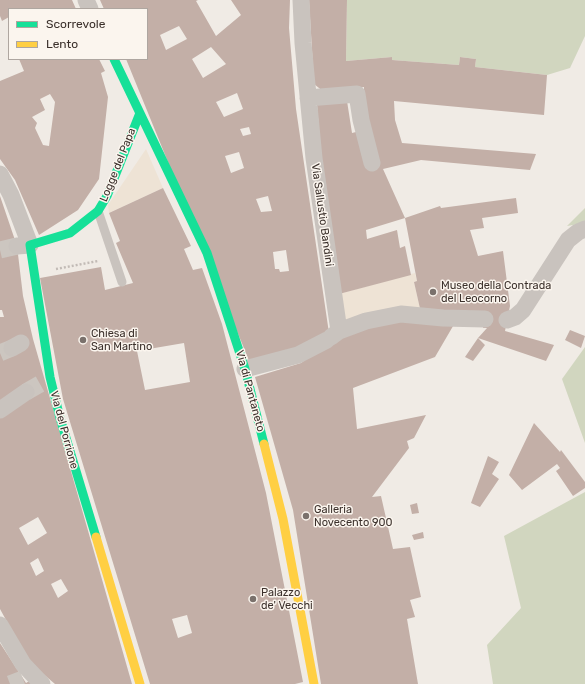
<!DOCTYPE html>
<style>
body{margin:0}
#map{position:relative;width:585px;height:684px;overflow:hidden;background:#f0ebe5;font-family:Rubik,sans-serif}
canvas{display:block}
.legend{position:absolute;left:8px;top:8px;width:140px;height:52px;box-sizing:border-box;background:#fbf5ee;border:1px solid #aea6a0;margin:0;padding:5px 7px;list-style:none;font-size:12px;color:#3b302b}
.legend li{display:flex;align-items:center;gap:8px;height:20px}
.legend b{width:20px;border:1px solid #aea6a0}
</style>
<div id="map">
<canvas width="585" height="684"></canvas>
<ul class="legend">
<li><b style="height:5px;background:#16e098"></b>Scorrevole</li>
<li><b style="height:5px;background:#ffcf43"></b>Lento</li>
</ul>
</div>
<script>
const c = document.querySelector('canvas').getContext('2d');
c.lineJoin = 'round';
function fillPath(path, color) {
  c.fillStyle = color;
  c.fill(path, 'evenodd');
}
function toPath(rows) {
  const path = new Path2D();
  for (const r of rows) {
    path.moveTo(r[0], r[1]);
    for (let i = 2; i < r.length; i += 2) path.lineTo(r[i], r[i + 1]);
  }
  return path;
}
function stroke(path, color, width, dash) {
  c.strokeStyle = color;
  c.lineWidth = width;
  c.lineCap = dash ? 'butt' : 'round';
  c.setLineDash(dash || []);
  c.stroke(path);
}
function label(font, color, halo, rows, align = 'center') {
  c.font = font + ' Rubik,sans-serif';
  c.lineWidth = 3;
  c.setLineDash([]);
  c.textBaseline = 'middle';
  c.strokeStyle = halo;
  c.fillStyle = color;
  for (const [text, x, y, turn = 0] of rows) {
    c.save();
    c.translate(x, y);
    c.rotate((+turn || 0) * Math.PI / 180);
    c.textAlign = isNaN(turn) ? turn : align;
    if (halo) c.strokeText(text, 0, 0);
    c.fillText(text, 0, 0);
    c.restore();
  }
}
fillPath(toPath([
 [347,0,585,0,585,36,570,68,547,75,475,67,476,59,460,57,459,65,392,60,392,57,346,61],
 [585,208,585,223,567,226],
 [585,347,585,443,562,379],
 [585,492,585,684,493,684,487,645,521,608,504,536]
]), '#d1d6bf');
fillPath(toPath([
 [146,149,163,188,109,213,108,205],
 [415,273,417,281,414,282,421,313,345,335,339,294]
]), '#eee3d5');
fillPath(toPath([
 [0,0,72,0,76,9,9,9,9,17,2,21,0,16],
 [100,0,198,0,196,1,216,36,241,15,231,0,290,0,289,28,296,109,329,333,345,335,405,318,456,321,435,357,353,388,357,429,426,415,414,438,407,441,409,448,372,497,381,496,393,549,410,547,421,597,410,600,415,617,407,619,418,684,321,684,293,510,255,377,301,363,328,343,301,346,250,363,126,59,147,59,147,9,104,9],
 [179,26,187,39,166,50,160,35],
 [211,47,226,64,203,78,192,59],
 [237,93,243,109,224,117,216,102],
 [249,127,251,134,243,136,240,129],
 [239,152,244,168,231,173,225,156],
 [268,196,272,211,261,212,256,199],
 [286,250,289,271,280,272,279,269,275,269,273,252],
 [309,0,347,0,346,61,392,57,392,60,459,65,460,57,476,59,475,67,547,75,544,115,394,101,395,120,402,143,536,154,530,170,421,160,383,169,405,218,440,206,441,208,516,198,518,213,482,218,484,228,470,230,478,256,503,251,510,306,505,331,554,345,546,361,478,338,487,328,483,328,485,319,421,313,414,282,417,281,405,218,366,230,367,239,397,230,400,248,405,246,411,275,339,294,322,165,317,105,347,101,352,133,356,132,364,103,364,87,324,92,314,84],
 [19,59,99,59,105,71,101,73,108,97,99,179,78,210,39,235,15,180,0,159,0,81,24,71],
 [50,94,55,102,49,146,43,145,35,128,37,123,32,117,45,110,40,99],
 [163,188,191,246,184,249,193,270,202,268,222,324,266,493,303,682,295,684,150,684,63,399,40,278,101,267,105,290,133,283,116,243,120,241,109,213],
 [184,343,190,382,145,390,137,351],
 [187,615,192,633,178,638,172,619],
 [0,196,17,246,23,296,33,339,132,684,55,684,29,662,0,609,0,317,4,317,2,310,0,310],
 [38,517,47,533,28,545,19,528],
 [38,558,44,571,36,576,30,563],
 [61,579,68,591,58,598,51,584],
 [570,330,585,336,581,348,565,340],
 [478,338,485,345,473,361,465,357],
 [534,423,560,452,561,450,585,482,585,488,573,496,556,471,560,468,557,464,522,490,509,475],
 [488,456,499,462,492,474,499,479,480,507,471,503],
 [417,503,419,513,412,514,410,505],
 [423,532,424,538,414,540,412,535],
 [0,643,26,683,31,680,35,684,0,684]
]), '#c3afa7');
stroke(toPath([
 [0,250,17,246],
 [0,353,12,348],
 [26,392,40,384],
 [10,684,23,679]
]), '#ccc6c0', 17, [17, 8]);
stroke(toPath([
 [56,269,98,261]
]), '#c2bbb6', 2.5, [2, 2]);
stroke(toPath([
 [98,211,122,282]
]), '#c9c3be', 9);
stroke(toPath([
 [86,0,90,9],
 [301,0,303,43,314,158,339,331],
 [308,98,357,94,361,120,372,163],
 [0,174,11,195,30,245,17,246],
 [507,320,515,317,523,310,568,240,578,232,585,229],
 [331,337,339,331,366,321,401,314,443,318,485,319],
 [12,348,21,343],
 [245,369,298,355,327,340],
 [0,410,26,392],
 [0,625,23,664,42,684]
]), '#c9c3be', 17);
stroke(toPath([
 [114,59,207,253,245,369,264,444],
 [96,537,60,418,50,377,30,245,70,233,98,211,107,196,140,113]
]), '#16e098', 9);
stroke(toPath([
 [264,444,283,519,314,684],
 [96,537,140,684]
]), '#ffcf43', 9);
for (const [x, y, r, color] of [
 [433,292,4,"#7a716c"],
 [83,340,4,"#7a716c"],
 [306,516,4,"#7a716c"],
 [253,599,4,"#7a716c"]
]) {
  const dot = new Path2D();
  dot.arc(x, y, r, 0, 2 * Math.PI);
  c.fillStyle = color;
  c.fill(dot);
  stroke(dot, '#fbf5ee', 1.5);
}
label('11px', '#3b302b', '#fbf5ee', [
 ["Logge del Papa",118,165,-68],
 ["Via Sallustio Bandini",322,215,82],
 ["Via di Pantaneto",250,391,75],
 ["Via del Porrione",64,430,75]
]);
label('11px', '#3b302b', '#fbf5ee', [
 ["Museo della Contrada",441,286],
 ["del Leocorno",441,299],
 ["Chiesa di",91,334],
 ["San Martino",91,347],
 ["Galleria",314,510],
 ["Novecento 900",314,523],
 ["Palazzo",261,593],
 ["de' Vecchi",261,606]
], 'left');
</script>
